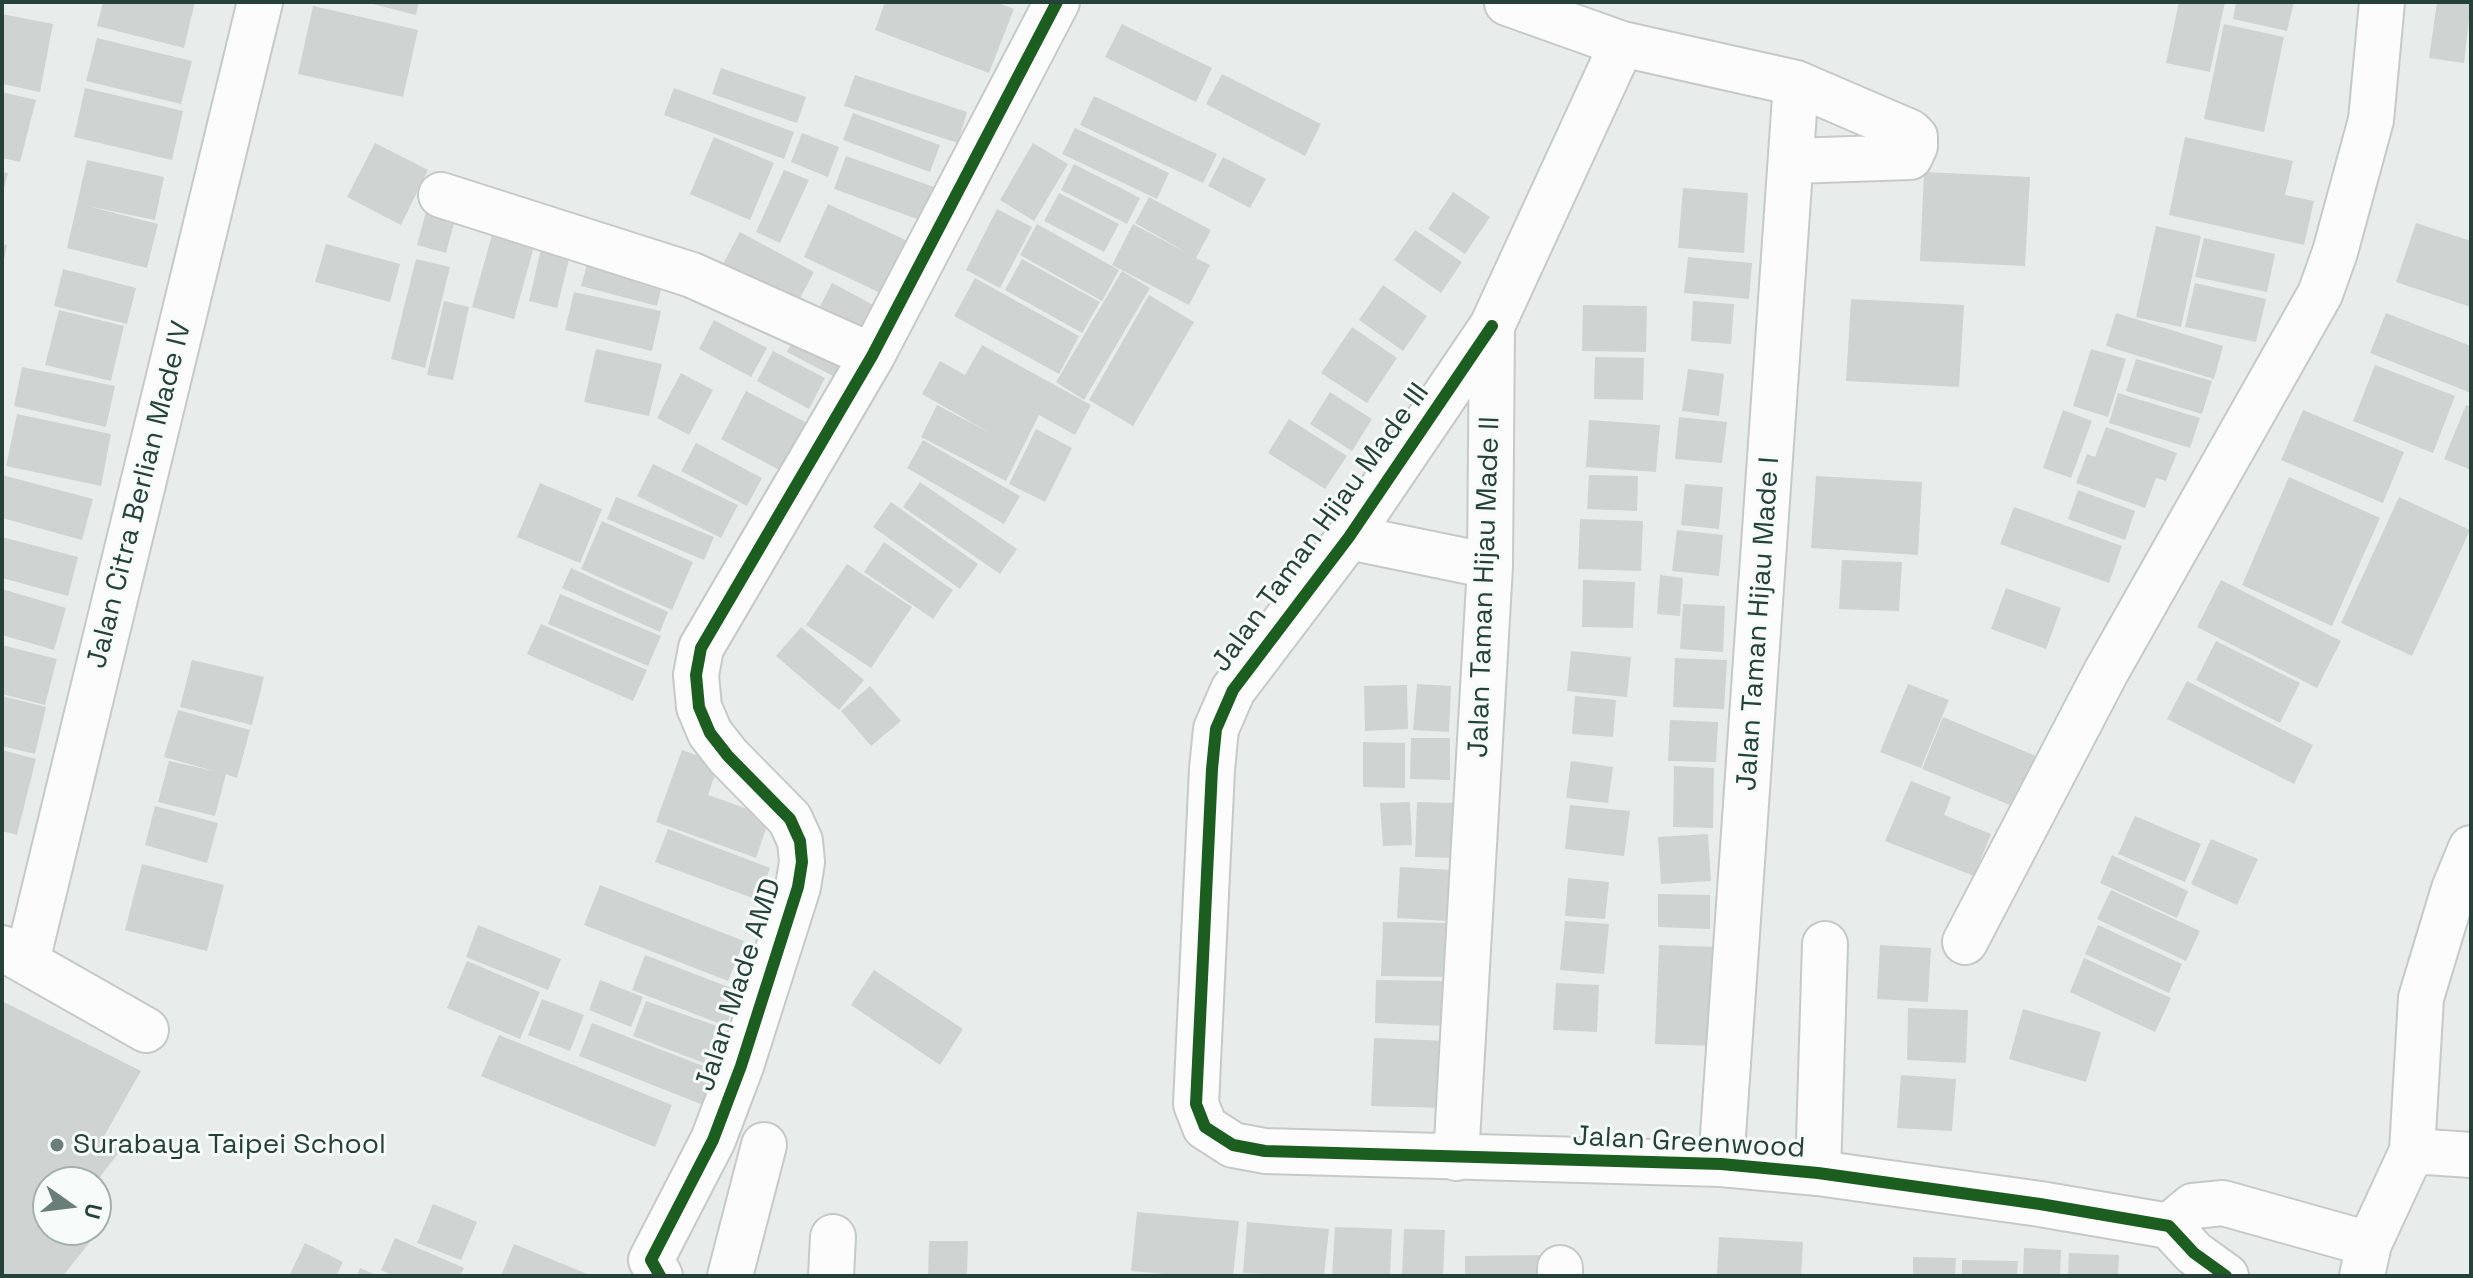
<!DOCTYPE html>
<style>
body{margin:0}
#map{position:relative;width:2473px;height:1278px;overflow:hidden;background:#e8edeb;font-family:"Space Grotesk",sans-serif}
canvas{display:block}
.frame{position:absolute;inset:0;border:4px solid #24423a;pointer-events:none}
.north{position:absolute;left:32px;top:1166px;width:80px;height:80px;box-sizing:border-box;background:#f7fbf9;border:2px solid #a3b1ad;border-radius:50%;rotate:104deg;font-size:22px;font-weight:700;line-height:32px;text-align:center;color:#24423a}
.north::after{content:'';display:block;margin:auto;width:28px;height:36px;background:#697e78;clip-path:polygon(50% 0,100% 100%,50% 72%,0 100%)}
</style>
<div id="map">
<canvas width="2473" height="1278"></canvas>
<div class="frame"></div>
<div class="north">U</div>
</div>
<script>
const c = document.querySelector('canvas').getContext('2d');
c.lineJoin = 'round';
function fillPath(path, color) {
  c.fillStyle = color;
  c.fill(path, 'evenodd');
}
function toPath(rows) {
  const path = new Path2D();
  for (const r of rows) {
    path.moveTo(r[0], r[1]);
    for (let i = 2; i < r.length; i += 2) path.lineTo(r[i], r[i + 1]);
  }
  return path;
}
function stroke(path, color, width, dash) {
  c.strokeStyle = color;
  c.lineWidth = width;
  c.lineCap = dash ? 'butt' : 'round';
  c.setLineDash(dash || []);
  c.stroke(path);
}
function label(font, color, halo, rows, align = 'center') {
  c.font = font + ' "Space Grotesk",sans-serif';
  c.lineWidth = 6;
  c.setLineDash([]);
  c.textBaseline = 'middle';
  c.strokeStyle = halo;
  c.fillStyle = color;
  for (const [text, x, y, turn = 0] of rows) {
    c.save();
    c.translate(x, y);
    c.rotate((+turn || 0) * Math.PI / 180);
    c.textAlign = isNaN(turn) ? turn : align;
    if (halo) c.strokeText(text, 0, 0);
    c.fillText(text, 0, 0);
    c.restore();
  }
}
fillPath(toPath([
 [103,2,195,2,184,48,97,26],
 [365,2,419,2,416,15],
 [885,2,996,2,1014,9,989,73,875,30],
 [2179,2,2225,2,2210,72,2166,63],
 [2236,2,2294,2,2287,31,2233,19],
 [2437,2,2471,2,2464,63,2429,58],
 [313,6,418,30,403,97,298,74],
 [2,14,53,24,40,92,2,84],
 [1122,24,1212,68,1196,102,1105,57],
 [2224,24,2284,37,2264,132,2204,119],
 [97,38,192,61,181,104,86,81],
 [721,68,806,97,797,123,712,94],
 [1222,74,1321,124,1305,156,1206,104],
 [855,75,967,112,958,143,844,106],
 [85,88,183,111,172,160,74,137],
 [674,88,794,132,784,159,664,115],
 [2,92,36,100,20,162,2,158],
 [1094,96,1217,154,1203,183,1080,125],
 [853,113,940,145,930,172,843,140],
 [1075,128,1169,173,1157,199,1062,154],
 [802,133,839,147,828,177,791,162],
 [714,137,774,163,750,220,690,194],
 [2185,137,2293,161,2285,195,2314,201,2304,245,2169,215],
 [375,143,428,170,401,225,347,197],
 [1033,143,1068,164,1034,221,1000,200],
 [846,156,940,189,928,223,834,189],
 [1223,157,1266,179,1250,208,1208,186],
 [87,160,164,177,155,220,87,206,158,224,147,268,67,248],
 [1074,164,1140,198,1127,224,1061,190],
 [784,170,809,180,780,243,756,232],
 [2,172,8,173,3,192,2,192],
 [1924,172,2030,177,2025,266,1920,261],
 [1683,188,1748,193,1744,253,1678,248],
 [1453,192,1490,217,1465,254,1428,229],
 [1059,193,1119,224,1104,252,1044,221],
 [430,197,459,205,446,253,417,245],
 [1149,197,1211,230,1196,258,1210,265,1189,305,1112,265,1133,224,1189,254,1135,223],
 [828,204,912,243,887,296,804,257],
 [997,209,1032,227,1000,288,966,270],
 [2416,223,2471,241,2471,307,2396,282],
 [1037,224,1119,270,1102,301,1020,255],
 [2156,226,2201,236,2181,327,2136,317],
 [494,227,536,239,514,319,472,307],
 [1415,230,1462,262,1441,293,1394,260],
 [740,232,814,272,791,315,716,277],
 [2204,238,2275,254,2267,292,2195,277],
 [2,244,7,245,3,264,2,264],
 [326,244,400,264,390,302,315,282],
 [542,244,571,251,557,308,529,301],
 [590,254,665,273,657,306,581,286],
 [1688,257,1752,263,1749,299,1684,293],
 [416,259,450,267,425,368,391,359],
 [1022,259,1100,302,1082,333,1005,290],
 [63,269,136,288,127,324,54,306],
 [1122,271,1150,288,1084,400,1056,382],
 [975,278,1079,336,1059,374,954,316],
 [832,283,879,308,862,340,816,314],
 [2195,283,2266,299,2256,342,2185,327],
 [1383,285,1427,316,1403,351,1359,320],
 [574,292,661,311,652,351,565,330],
 [1149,295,1194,322,1133,426,1089,400],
 [1851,299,1964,305,1959,387,1846,381],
 [444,301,469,307,453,380,427,375],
 [1693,301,1734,304,1731,344,1691,341],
 [1583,305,1647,306,1646,352,1582,351],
 [59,310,124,326,111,381,45,365],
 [2116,313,2223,346,2214,379,2106,346],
 [2386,313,2471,346,2471,393,2370,353],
 [714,320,767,348,751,377,699,349],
 [1352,327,1397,358,1367,403,1321,373],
 [798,329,863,362,850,385,787,352],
 [982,345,1091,405,1075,435,1039,415,1006,481,921,437,937,405,990,433,922,394,940,361,965,375],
 [596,349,662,364,649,416,584,402],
 [2091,349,2126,359,2108,417,2073,406],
 [773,351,825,378,809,409,757,381],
 [1595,357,1644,358,1643,400,1594,399],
 [2136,359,2212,381,2202,414,2126,391],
 [2375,365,2455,396,2433,453,2353,421],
 [22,367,115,386,106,427,14,406],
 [1688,369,1724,374,1719,416,1682,411],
 [681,373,713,390,689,435,657,418],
 [746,391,809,424,783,472,721,439],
 [1330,392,1372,419,1352,451,1310,424],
 [2118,393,2200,418,2190,448,2109,423],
 [2466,405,2471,407,2471,470,2444,459],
 [2063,410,2092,421,2071,478,2043,468],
 [2303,410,2404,452,2383,503,2281,460],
 [17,414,111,434,101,486,6,466],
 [1679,417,1727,422,1722,463,1675,459],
 [1289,419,1347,456,1325,489,1268,453],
 [1589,420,1660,425,1656,472,1586,467],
 [2106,427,2177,453,2166,481,2156,478,2145,508,2076,483,2087,454,2095,457],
 [1036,429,1072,448,1045,502,1009,484],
 [923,440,1020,496,1004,524,907,468],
 [696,443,762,478,747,506,681,471],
 [653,464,738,505,721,538,637,496],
 [2,475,93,499,82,540,2,518],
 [1589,475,1638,476,1637,511,1587,509],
 [1816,476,1922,482,1918,555,1811,548],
 [2289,477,2380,518,2332,626,2242,585],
 [920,482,1017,549,1000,574,903,507],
 [540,483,602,509,580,563,517,537],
 [1685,484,1723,487,1719,529,1681,525],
 [2078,490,2135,511,2125,540,2068,519],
 [616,497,714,537,704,560,607,519],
 [2399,497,2470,530,2412,656,2341,623],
 [891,502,978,564,960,589,873,527],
 [2014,507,2122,546,2109,583,2000,544],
 [1580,519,1643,521,1641,571,1578,569],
 [602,521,693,562,672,610,581,569],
 [1677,530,1723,535,1719,576,1672,571],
 [2,537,78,557,68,596,2,578],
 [884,542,953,590,933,619,864,572],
 [1842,560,1902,562,1899,611,1839,609],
 [847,564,912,607,871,668,806,625],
 [571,568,668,612,660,632,562,588],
 [1660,575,1683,578,1680,616,1657,614],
 [1583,580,1635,582,1633,628,1582,627],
 [2221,580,2341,641,2317,688,2197,627],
 [2006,588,2061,608,2046,649,1991,629],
 [2,589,66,608,54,650,2,635],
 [560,594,661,636,648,666,548,624],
 [1683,604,1725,606,1723,652,1680,649],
 [541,624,647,670,633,701,527,654],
 [801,627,864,680,839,710,776,656],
 [2216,641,2300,683,2280,723,2196,680],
 [2,645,57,659,45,705,2,694],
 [1571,651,1631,657,1627,697,1567,691],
 [1675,658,1727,660,1724,709,1673,707],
 [192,660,264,677,252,725,180,707],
 [2187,681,2313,745,2294,784,2167,719],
 [1417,684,1451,686,1449,732,1413,730],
 [1908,684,1949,700,1921,768,1880,752],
 [1407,685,1408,729,1365,731,1364,686],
 [870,686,901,721,871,746,841,711],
 [2,696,46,707,35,754,2,746],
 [1575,696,1616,700,1613,737,1572,734],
 [178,710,250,730,237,778,226,774,215,816,158,802,169,761,214,771,164,757],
 [1943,717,2036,756,2015,807,1922,769],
 [1670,720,1718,722,1716,762,1668,761],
 [1411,738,1450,738,1450,780,1410,779],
 [1363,742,1405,743,1405,788,1363,787],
 [2,750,36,759,17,835,2,831],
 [682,750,719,763,708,795,770,817,756,858,656,822],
 [1571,761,1613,767,1608,803,1566,798],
 [1674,766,1714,768,1713,828,1673,827],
 [1911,781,1951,797,1944,815,1991,834,1974,876,1885,841],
 [1410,802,1412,845,1383,846,1380,803],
 [1417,802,1455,803,1454,858,1415,857],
 [1570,805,1630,811,1624,856,1565,849],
 [155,806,218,823,207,863,145,845],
 [2135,816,2201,844,2185,882,2118,854],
 [668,829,770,868,758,900,655,862],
 [1708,834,1711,881,1661,884,1658,837],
 [2211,839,2258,859,2237,905,2191,884],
 [2112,855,2188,891,2177,918,2100,883],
 [142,864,224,885,207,951,125,930],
 [1400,867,1452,870,1448,921,1397,918],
 [1568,878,1609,882,1605,919,1565,916],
 [600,885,744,941,728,981,584,925],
 [2111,890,2200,931,2186,961,2097,919],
 [1658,894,1710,895,1710,929,1658,927],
 [1565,921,1609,924,1604,974,1560,970],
 [1383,922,1454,923,1453,977,1381,976],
 [478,925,561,959,548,990,466,957],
 [2098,925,2182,964,2169,993,2085,954],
 [1659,945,1720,947,1715,1046,1655,1044],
 [1880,945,1931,948,1928,1002,1877,999],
 [645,955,739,991,726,1026,632,990],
 [2084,958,2171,998,2155,1032,2070,992],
 [467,961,540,992,520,1039,447,1008],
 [874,970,963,1029,940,1065,851,1005],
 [600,980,643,997,631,1027,589,1010],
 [1376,980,1446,981,1445,1026,1375,1023],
 [1556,983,1599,985,1597,1032,1553,1030],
 [542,999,584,1015,570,1051,528,1035],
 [2,1001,141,1071,103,1138,120,1151,96,1182,48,1182,48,1230,96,1230,96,1206,108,1219,63,1276,2,1276],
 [646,1001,717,1026,704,1063,633,1036],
 [1908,1008,1968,1010,1966,1063,1907,1060],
 [2023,1009,2101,1032,2086,1082,2009,1059],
 [592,1023,724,1074,711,1108,579,1056],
 [499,1035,672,1105,655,1147,481,1076],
 [1374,1038,1448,1041,1445,1108,1371,1106],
 [1901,1075,1956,1079,1952,1131,1897,1128],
 [433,1204,477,1222,461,1260,417,1243],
 [1137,1212,1239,1221,1233,1276,1186,1276,1131,1271],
 [1247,1222,1329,1229,1324,1276,1243,1273],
 [1335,1227,1392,1229,1390,1276,1332,1276],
 [1404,1229,1445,1230,1443,1276,1402,1276],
 [1719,1237,1803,1242,1801,1276,1717,1276],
 [395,1238,464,1268,460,1276,394,1276,381,1270],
 [929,1241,968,1241,967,1276,928,1276],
 [305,1243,343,1262,336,1276,289,1276],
 [514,1244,592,1276,501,1276],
 [2024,1248,2061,1250,2060,1276,2023,1276],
 [2069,1253,2119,1255,2118,1276,2068,1276],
 [1548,1255,1548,1276,1465,1276,1465,1256],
 [1913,1257,1956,1258,1955,1276,1913,1276],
 [1962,1260,2018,1261,2017,1276,1962,1276],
 [360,1268,378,1276,357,1276]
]), '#cfd4d2');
const minor = toPath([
 [1507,3,1622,44,1796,83,1910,132,1915,137,1915,146,1910,157,1792,161],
 [441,195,692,275,872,356],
 [1492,326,1349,537,1233,690,1216,729,1212,769,1196,1104,1205,1127,1233,1145,1265,1151,1721,1164,1818,1173,2040,1204,2169,1226,2194,1253,2226,1276],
 [1349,537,1490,566],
 [1965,942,2106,672,2320,294,2335,252,2371,120,2382,2],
 [2,948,146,1030],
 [27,961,260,2],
 [2412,1151,2471,1155],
 [1456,1158,1490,566,1492,326,1622,44],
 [1721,1164,1796,83],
 [1818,1173,1825,944],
 [2169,1226,2193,1206,2223,1203,2369,1244],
 [660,1276,651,1260,713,1140,741,1066,798,887,802,862,800,841,790,819,728,756,710,733,699,707,696,675,701,648,872,356,1057,2],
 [730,1276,764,1145],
 [831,1276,833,1237],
 [1560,1276,1560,1268],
 [2362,1276,2369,1244,2412,1151,2421,998,2454,889,2471,848]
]);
stroke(minor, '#c5cac8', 48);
stroke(minor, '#fcfcfc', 44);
stroke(toPath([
 [1492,326,1349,537,1233,690,1216,729,1212,769,1196,1104,1205,1127,1233,1145,1265,1151,1721,1164,1818,1173,2040,1204,2169,1226,2194,1253,2226,1276],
 [660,1276,651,1260,713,1140,741,1066,798,887,802,862,800,841,790,819,728,756,710,733,699,707,696,675,701,648,872,356,1057,2]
]), '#1b5e20', 12);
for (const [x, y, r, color] of [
 [57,1145,8,"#697e78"]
]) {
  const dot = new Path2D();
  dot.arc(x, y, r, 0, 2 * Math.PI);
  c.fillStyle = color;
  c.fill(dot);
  stroke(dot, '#f7fbf9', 3);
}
label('28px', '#24423a', '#f7fbf9', [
 ["Jalan Citra Berlian Made IV",140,495,-76],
 ["Jalan Taman Hijau Made III",1321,528,-54],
 ["Jalan Taman Hijau Made II",1485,587,-88],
 ["Jalan Taman Hijau Made I",1759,624,-86],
 ["Jalan Made AMD",739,985,-72],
 ["Jalan Greenwood",1689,1143,3]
]);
label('28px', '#24423a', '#f7fbf9', [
 ["Surabaya Taipei School",73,1145]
], 'left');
</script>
